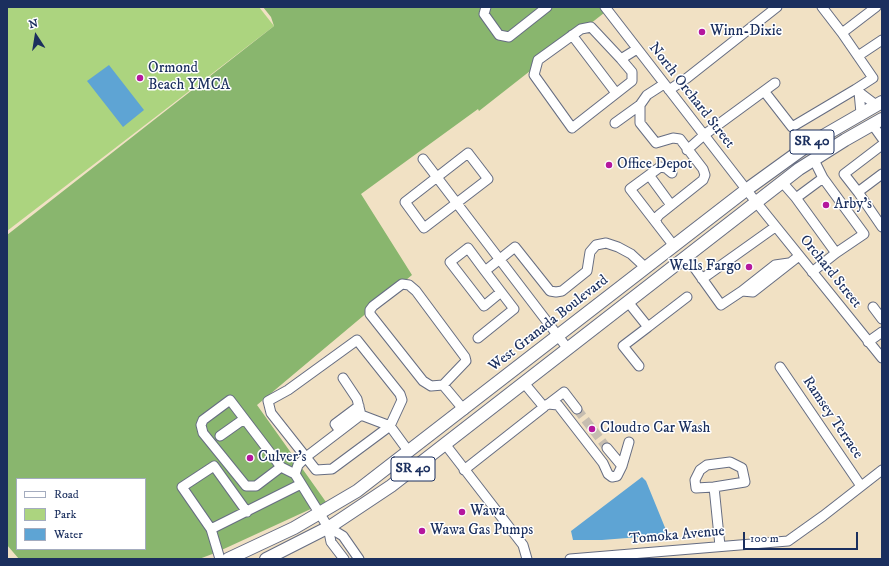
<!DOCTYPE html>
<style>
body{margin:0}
#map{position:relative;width:889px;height:566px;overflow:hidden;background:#f1e1c4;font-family:"IM FELL DW Pica",serif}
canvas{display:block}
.frame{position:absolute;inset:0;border:8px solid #1b2f5e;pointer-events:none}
.legend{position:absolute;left:16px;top:478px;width:130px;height:72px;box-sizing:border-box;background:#fff;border:1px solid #a4acbf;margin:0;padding:5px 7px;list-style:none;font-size:12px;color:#1b2f5e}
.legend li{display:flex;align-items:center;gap:8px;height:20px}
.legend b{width:20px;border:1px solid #a4acbf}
.north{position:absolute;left:16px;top:16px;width:40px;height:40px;-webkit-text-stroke:3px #fff;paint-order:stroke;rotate:348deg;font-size:11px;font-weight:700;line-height:16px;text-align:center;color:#1b2f5e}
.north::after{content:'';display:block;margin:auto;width:14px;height:18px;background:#1b2f5e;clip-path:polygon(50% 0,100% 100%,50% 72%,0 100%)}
.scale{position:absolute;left:743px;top:532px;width:115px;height:18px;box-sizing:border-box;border:2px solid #1b2f5e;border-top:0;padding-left:5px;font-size:12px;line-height:14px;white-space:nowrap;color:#1b2f5e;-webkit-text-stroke:3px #fff;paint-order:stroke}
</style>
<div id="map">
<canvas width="889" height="566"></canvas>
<div class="frame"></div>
<ul class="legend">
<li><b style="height:5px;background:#fff"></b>Road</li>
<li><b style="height:11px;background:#acd47f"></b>Park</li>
<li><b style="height:11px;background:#5ea4d4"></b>Water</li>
</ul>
<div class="north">N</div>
<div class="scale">100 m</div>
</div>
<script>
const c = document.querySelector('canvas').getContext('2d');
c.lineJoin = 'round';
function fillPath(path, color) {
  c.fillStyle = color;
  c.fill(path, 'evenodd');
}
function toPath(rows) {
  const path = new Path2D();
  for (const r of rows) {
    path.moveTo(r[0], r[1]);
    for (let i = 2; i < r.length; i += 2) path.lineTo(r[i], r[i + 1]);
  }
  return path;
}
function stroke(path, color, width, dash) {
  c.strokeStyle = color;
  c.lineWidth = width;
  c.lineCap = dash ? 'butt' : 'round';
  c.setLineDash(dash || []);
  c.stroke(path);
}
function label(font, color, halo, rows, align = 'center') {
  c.font = font + ' "IM FELL DW Pica",serif';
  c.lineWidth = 3;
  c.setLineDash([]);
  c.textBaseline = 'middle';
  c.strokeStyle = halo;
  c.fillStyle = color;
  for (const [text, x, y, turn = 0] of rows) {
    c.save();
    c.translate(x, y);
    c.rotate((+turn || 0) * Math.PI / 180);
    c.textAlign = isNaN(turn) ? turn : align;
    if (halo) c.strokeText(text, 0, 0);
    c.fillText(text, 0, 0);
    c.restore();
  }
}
fillPath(toPath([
 [7,7,259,7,274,26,7,231]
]), '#acd47f');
fillPath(toPath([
 [263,7,600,7,604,13,479,111,478,109,361,194,412,275,257,405,326,502,215,553,199,559,19,559,7,545,7,235,274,26,271,17],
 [17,479,145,479,145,549,17,549]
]), '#89b66e');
fillPath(toPath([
 [109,65,144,110,123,127,87,81],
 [642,477,646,481,666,530,665,535,602,540,573,540,571,531]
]), '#5ea4d4');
stroke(toPath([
 [577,409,607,448]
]), '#c6bdb0', 9, [9, 4.5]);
const minor = toPath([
 [486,7,484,14,499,35,509,37,547,7],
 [605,7,756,202,882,358],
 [822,7,842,33],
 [572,35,616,93],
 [858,56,882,40],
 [621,59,591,27,581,29,538,60,534,75,572,128,632,81,632,72,621,59,637,49],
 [664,84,647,95,640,105,640,123,656,143,673,138,680,139,703,169,705,175,703,180,659,215,656,219,657,224,674,246],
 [669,90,687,78,777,7],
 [764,91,792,127,856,89],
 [859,92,876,105],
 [861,113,859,92,856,89,873,78,842,33,876,7],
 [615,123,640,105],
 [872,124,882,138],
 [882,145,844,174,858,192,882,174],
 [687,150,704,135,775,83],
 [468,153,488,179,424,228,405,202,468,153],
 [423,159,568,349],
 [814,160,823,178],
 [649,175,671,205],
 [782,182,796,198],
 [858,192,882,227],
 [657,224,630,189,660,167,666,168,672,173],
 [686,256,721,305,742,291,753,292,799,256],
 [485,271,468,248,450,262,484,306,501,292],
 [812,272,836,253,864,234,823,178,796,198,836,253],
 [702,279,775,227],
 [402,284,409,285,416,291,465,357,466,361,443,385,431,386,423,381,370,314,370,310,373,306,402,284],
 [742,291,775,265,789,263],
 [628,302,648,327,623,346,639,366],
 [873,307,882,319],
 [648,327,687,297],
 [478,338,514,309,485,271,515,247,550,291,556,292,562,291,587,271,590,252,596,245,606,243,618,247,631,254,646,268],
 [357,340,400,394,402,400,390,426,332,469,316,470,271,413,268,401,288,390,357,340],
 [868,342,882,332],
 [780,367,861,486],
 [343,378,357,399,361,415],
 [443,385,464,410],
 [548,404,558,405,603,463,608,474,612,477,617,476,622,466,607,448],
 [547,405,564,392,577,409],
 [340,431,335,424,359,406],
 [220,436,244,419],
 [445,444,523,545,527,559],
 [622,466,629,442],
 [281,467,256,486,246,486,203,433,201,425,203,420,230,400,281,467,295,474],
 [464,470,544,407,524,383],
 [714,487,745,482,742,468,730,462,707,465,700,470,695,480,696,488,714,487,720,546],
 [328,527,343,536,359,559],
 [211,529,301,484],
 [220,559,211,529,182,487,214,466,247,512],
 [344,559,331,542,328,527,295,474,298,465,306,457,361,415,390,426,409,452],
 [570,559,788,541,823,516,882,470]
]);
const major = toPath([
 [228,559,294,528,357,491,746,190,811,143,882,102],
 [266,559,331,526,391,486,799,169,845,140,882,119]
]);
stroke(minor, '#666d82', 11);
stroke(major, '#666d82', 14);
stroke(minor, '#fff', 9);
stroke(major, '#fff', 12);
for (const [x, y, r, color] of [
 [702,32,4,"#b5179e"],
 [140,78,4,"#b5179e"],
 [609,165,4,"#b5179e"],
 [826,205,4,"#b5179e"],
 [749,267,4,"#b5179e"],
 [592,429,4,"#b5179e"],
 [250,458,4,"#b5179e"],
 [462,512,4,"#b5179e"],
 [422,531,4,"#b5179e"]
]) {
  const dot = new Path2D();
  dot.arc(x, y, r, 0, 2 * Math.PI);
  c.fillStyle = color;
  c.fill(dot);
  stroke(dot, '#fff', 1.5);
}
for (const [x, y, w] of [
 [812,142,44],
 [413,469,44]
]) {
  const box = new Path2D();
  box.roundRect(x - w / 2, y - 12, w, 24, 3);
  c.fillStyle = '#fff';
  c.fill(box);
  stroke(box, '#1b2f5e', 1);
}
label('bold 14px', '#1b2f5e', null, [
 ["SR 40",812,142],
 ["SR 40",413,469]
]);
label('15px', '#1b2f5e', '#fff', [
 ["Winn-Dixie",710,32],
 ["Ormond",148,69],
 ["Beach YMCA",148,86],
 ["Office Depot",617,165],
 ["Arby's",834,205],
 ["Wells Fargo",741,267,"right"],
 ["Cloud10 Car Wash",600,429],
 ["Culver's",258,458],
 ["Wawa",470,512],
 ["Wawa Gas Pumps",430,531]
], 'left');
label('15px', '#1b2f5e', '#fff', [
 ["North Orchard Street",691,96,52],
 ["Orchard Street",830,272,51],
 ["West Granada Boulevard",549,324,-38],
 ["Ramsey Terrace",832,418,56],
 ["Tomoka Avenue",677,536,-5]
]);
</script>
